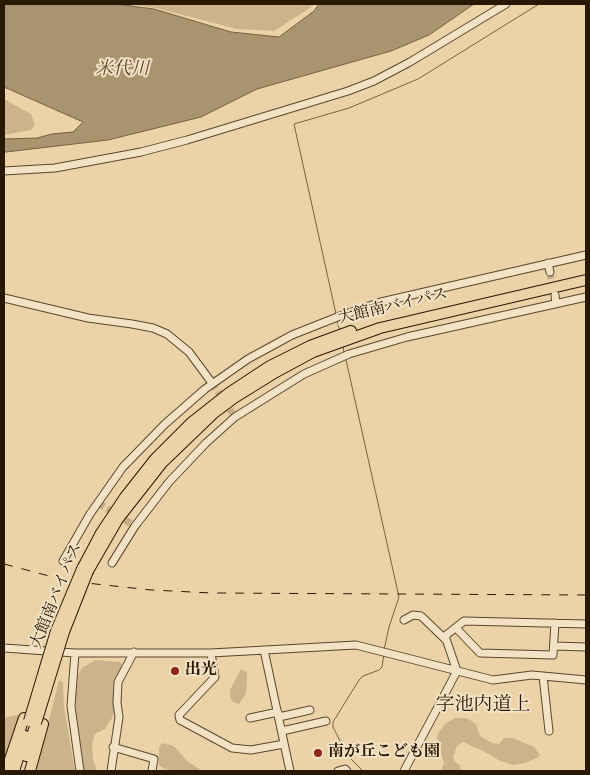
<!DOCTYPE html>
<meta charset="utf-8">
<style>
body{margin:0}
#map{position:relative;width:590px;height:775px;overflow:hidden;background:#ecd3a7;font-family:"IM FELL Double Pica",serif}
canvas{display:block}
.frame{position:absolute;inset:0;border:5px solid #291802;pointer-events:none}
</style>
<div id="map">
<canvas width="590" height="775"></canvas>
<div class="frame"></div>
</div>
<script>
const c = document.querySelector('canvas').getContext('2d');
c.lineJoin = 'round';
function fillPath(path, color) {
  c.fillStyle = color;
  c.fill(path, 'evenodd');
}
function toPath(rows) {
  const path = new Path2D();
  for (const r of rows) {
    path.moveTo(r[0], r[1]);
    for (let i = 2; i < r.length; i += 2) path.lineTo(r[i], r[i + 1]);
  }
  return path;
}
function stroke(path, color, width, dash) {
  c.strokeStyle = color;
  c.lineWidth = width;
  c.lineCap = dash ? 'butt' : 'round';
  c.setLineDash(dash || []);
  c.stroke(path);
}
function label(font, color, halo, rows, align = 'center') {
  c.font = font + ' "IM FELL Double Pica","Noto Serif JP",serif';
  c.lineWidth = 4;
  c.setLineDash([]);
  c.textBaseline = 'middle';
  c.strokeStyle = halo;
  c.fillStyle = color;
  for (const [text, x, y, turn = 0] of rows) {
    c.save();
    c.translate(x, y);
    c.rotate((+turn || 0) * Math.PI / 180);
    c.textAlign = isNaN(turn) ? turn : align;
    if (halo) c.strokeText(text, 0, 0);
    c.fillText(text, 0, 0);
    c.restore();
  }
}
fillPath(toPath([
 [130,4,314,4,310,8,274,31,237,29,156,8],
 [4,99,31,114,35,125,31,130,4,135],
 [96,660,120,662,123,665,113,687,114,712,112,718,105,729,95,734,92,744,93,759,97,771,83,771,77,723,75,695,78,675,83,667],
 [241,669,247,673,247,681,246,693,239,704,233,702,230,697,230,690],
 [59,680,63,682,64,707,75,771,36,771],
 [17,715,20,716,4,764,4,718],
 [455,718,467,718,476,724,480,736,492,743,499,744,504,738,513,738,534,747,540,755,537,758,525,763,513,765,500,761,487,753,463,742,457,746,453,757,455,762,460,765,461,771,441,771,444,763,437,741,438,733,446,723],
 [162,743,174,746,187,761,202,771,172,771,163,768,159,765,159,747]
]), '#cbb38b');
const water = toPath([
 [4,4,116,4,154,9,231,32,279,37,314,11,319,4,474,4,429,35,391,51,257,89,201,117,108,140,6,152,4,152,4,139,37,138,52,134,73,132,83,122,4,87,4,4]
]);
fillPath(water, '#aa936f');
stroke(water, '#766243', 1);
stroke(toPath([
 [336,314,294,124,349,108,418,79,539,4],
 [337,321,340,331],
 [343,345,344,353],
 [346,360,399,597,389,627,384,650],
 [363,771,350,758,344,749,333,727,333,722,359,680,363,676,379,670,382,667,384,654]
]), '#766243', 1);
stroke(toPath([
 [550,272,553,290],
 [212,383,235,417],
 [98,503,135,526]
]), '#c5ae86', 7, [7, 3.5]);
const minor = toPath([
 [4,171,55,168,141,152,187,140,348,91,374,81,410,62,506,4],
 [548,263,550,272],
 [555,295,556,304],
 [4,298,88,318,132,324,153,328,167,334,189,352,212,383],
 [63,561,90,514,123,467,165,424,205,389,248,359,292,335,340,316,381,302,586,255],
 [112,563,135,526,169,482,206,443,235,417,304,374,349,354,407,337,586,297],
 [404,620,413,615,421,616,446,640],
 [456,628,480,653,553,655,555,623],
 [554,646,586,647],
 [4,648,75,653,211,653,356,645,493,680,532,675,586,680],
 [264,650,290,771],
 [75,653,71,706,80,771],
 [211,653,215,677,179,715,180,720,232,748,251,750,284,744],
 [457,671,445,636,464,621,586,624],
 [543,676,549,731],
 [279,717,310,710],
 [250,718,278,712],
 [282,731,326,721],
 [113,747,154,759,152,771],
 [111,771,119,717,117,703,118,682,134,652],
 [338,771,345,769,347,771],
 [404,771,457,671]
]);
const highway = toPath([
 [82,569,101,533,125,497,155,459,191,423,229,393,270,366,310,346,351,331],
 [88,571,118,519,162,463,214,413,234,398,276,372,313,352,380,328,586,280],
 [26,756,36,723],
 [6,771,24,718],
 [14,771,25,736],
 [30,771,43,724]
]);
stroke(minor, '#5a472b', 9);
stroke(highway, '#291802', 12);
stroke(minor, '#f3e2c6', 7);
stroke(highway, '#ecd3a7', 10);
stroke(toPath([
 [4,564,68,581,151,590,212,593,586,595]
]), '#291802', 1, [9, 9]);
const highwayBridge = toPath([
 [29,721,56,631,82,569],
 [36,723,64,632,88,571]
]);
stroke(highwayBridge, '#291802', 12, []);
stroke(highwayBridge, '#ecd3a7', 10);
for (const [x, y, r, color] of [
 [175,671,5,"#8f2418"],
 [318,753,5,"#8f2418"]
]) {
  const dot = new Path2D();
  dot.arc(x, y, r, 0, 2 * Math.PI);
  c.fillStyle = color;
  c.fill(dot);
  stroke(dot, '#f3e2c6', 2);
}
label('16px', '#291802', '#f3e2c6', [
 ["大館南バイパス",393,307,-13],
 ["大館南バイパス",57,596,-68]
]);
label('bold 16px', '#291802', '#f3e2c6', [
 ["出光",185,671],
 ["南が丘こども園",328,753]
], 'left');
label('italic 18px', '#5d492e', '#f3e2c6', [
 ["米代川",122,70]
]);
label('19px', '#291802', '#f3e2c6', [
 ["字池内道上",483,706]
]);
</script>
